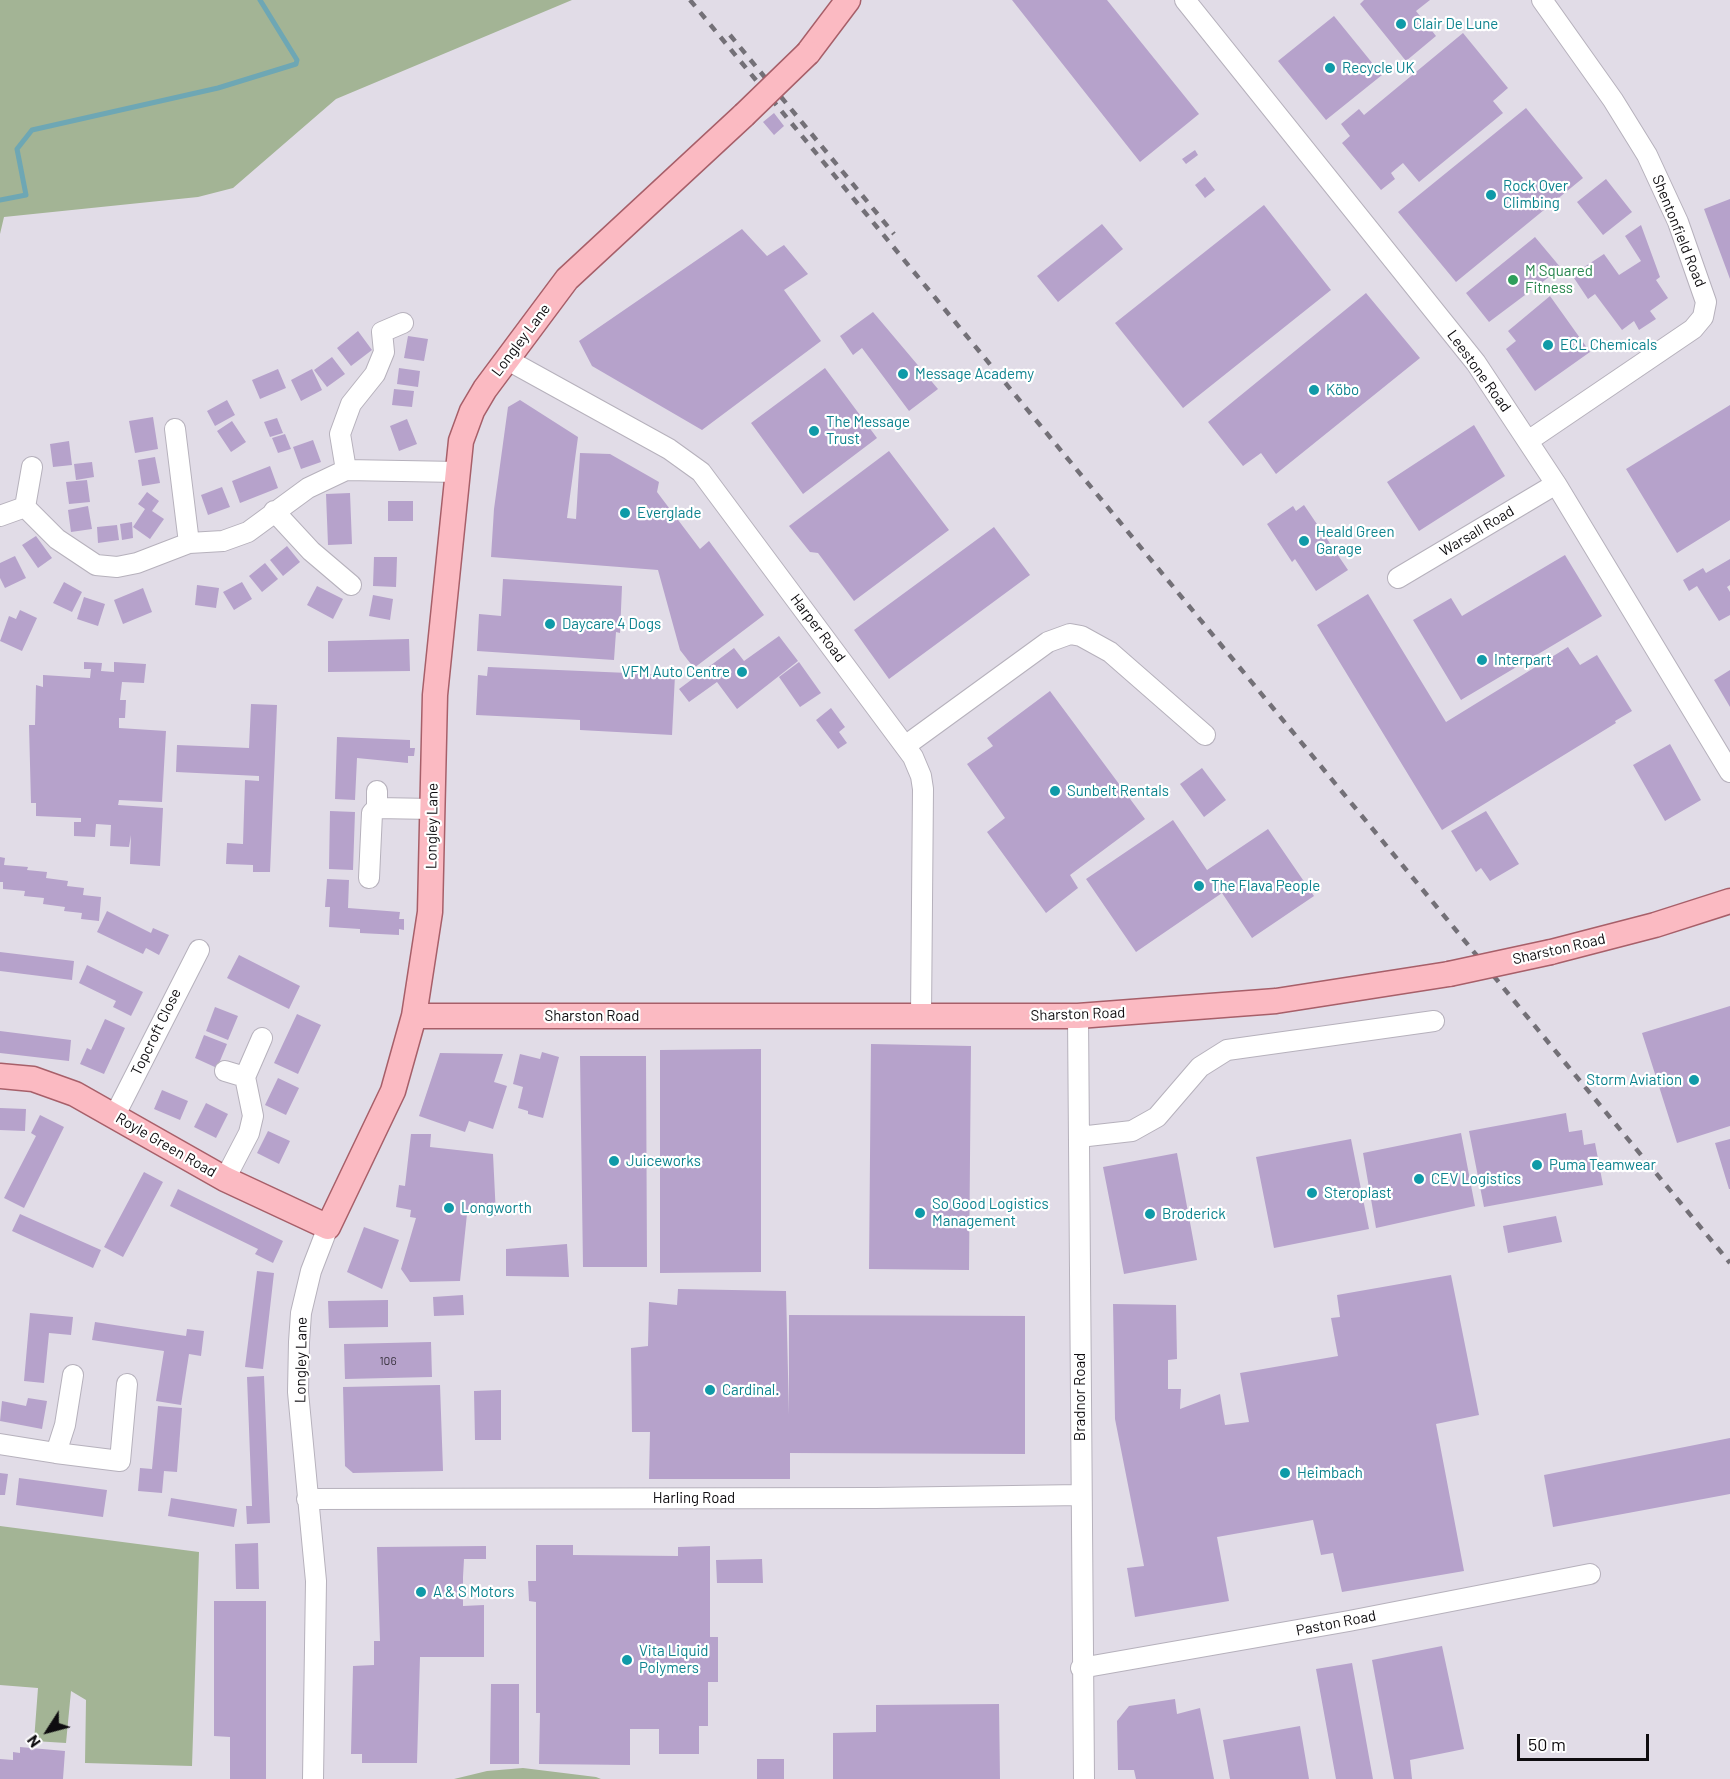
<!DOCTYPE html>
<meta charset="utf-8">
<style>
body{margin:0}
#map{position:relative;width:1730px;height:1779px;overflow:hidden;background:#e1dce7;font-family:Barlow,sans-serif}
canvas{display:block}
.north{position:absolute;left:18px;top:1701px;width:60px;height:60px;-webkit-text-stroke:4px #fff;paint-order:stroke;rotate:234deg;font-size:16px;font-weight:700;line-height:24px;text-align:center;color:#0e0c0f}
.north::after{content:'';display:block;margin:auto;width:21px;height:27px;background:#0e0c0f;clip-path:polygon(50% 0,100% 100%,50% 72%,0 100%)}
.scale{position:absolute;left:1517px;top:1734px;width:132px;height:27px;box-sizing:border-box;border:3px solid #0e0c0f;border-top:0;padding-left:8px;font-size:18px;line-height:21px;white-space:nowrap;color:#0e0c0f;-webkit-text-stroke:4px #fff;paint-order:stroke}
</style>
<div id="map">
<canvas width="1730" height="1779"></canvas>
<div class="north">N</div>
<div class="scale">50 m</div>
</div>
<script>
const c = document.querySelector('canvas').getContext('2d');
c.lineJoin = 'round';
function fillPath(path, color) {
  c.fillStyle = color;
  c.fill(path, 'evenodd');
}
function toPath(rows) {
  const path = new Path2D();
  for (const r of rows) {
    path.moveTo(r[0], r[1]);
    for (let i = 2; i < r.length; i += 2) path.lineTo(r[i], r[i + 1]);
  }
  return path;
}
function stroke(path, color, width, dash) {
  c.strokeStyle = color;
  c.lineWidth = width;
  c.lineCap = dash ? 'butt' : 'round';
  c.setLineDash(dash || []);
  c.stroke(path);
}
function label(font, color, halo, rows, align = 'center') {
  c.font = font + ' Barlow,sans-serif';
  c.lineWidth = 4.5;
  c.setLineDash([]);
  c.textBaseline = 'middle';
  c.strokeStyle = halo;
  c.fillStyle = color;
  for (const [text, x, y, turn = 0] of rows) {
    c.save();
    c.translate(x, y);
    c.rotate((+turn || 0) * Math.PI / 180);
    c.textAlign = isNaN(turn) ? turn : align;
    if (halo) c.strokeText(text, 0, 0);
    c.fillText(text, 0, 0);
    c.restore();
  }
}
fillPath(toPath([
 [0,0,572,0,336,99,233,188,198,197,4,217,0,234],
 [0,1526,199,1552,192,1766,85,1763,86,1700,71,1691,66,1743,34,1741,38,1688,0,1685],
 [523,1768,596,1777,601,1779,454,1779,487,1771]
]), '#a3b495');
stroke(toPath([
 [0,200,26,195,17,149,32,130,218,88,296,64,297,60,260,0]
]), '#6ea7b4', 5);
fillPath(toPath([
 [1012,0,1107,0,1199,114,1140,162],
 [1364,0,1430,0,1416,11,1436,36,1406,61,1360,4],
 [1334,16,1382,75,1326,120,1278,61],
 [1463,33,1508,88,1493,101,1503,113,1419,182,1403,163,1391,173,1395,179,1381,190,1342,143,1350,136,1341,124,1359,109,1364,115],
 [1526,108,1583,178,1456,282,1398,212],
 [774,113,784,126,774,135,763,122],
 [1195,150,1198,155,1186,164,1182,159],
 [1205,177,1215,190,1205,198,1195,185],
 [1606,179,1632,212,1603,235,1577,202],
 [1730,199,1730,279,1704,209],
 [1264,205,1331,290,1183,408,1115,323],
 [1102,224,1123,249,1058,302,1037,276],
 [1641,225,1660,277,1656,280,1668,298,1650,311,1656,319,1639,330,1634,321,1622,330,1595,294,1588,299,1572,275,1604,254,1619,275,1641,261,1625,236],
 [742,229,767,256,784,245,808,274,784,290,821,341,702,430,592,366,579,341],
 [1535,237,1561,268,1489,322,1466,293],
 [1366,293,1420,358,1276,474,1261,453,1243,466,1208,422],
 [1550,296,1590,352,1535,391,1506,349,1516,341,1508,331],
 [873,312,938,389,909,411,862,348,853,355,840,336],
 [358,331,372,350,351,366,337,348],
 [408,336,428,339,424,361,404,358],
 [332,357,345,374,327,387,314,370],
 [399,368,420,371,418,387,397,384],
 [825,368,877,438,803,494,751,423],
 [278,369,286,388,260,399,252,380],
 [312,369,322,390,301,401,291,380],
 [394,389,414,391,412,407,392,405],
 [227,400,235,415,215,426,207,411],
 [520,400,578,437,567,518,576,519,580,453,610,454,659,482,657,492,700,549,709,541,764,615,694,668,680,650,658,570,491,557,494,509,508,407],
 [1730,405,1730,520,1677,553,1626,469],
 [153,417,158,449,135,453,129,421],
 [277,418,283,433,270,437,264,422],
 [407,419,417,444,399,451,390,426],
 [232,421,246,442,231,452,217,431],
 [1474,425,1505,476,1419,531,1387,482],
 [285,434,291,449,278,453,272,438],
 [313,440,321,462,301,469,293,447],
 [69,441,72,465,53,467,50,444],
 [889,451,949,530,854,601,818,553,810,552,789,526],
 [155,457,160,483,142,486,138,460],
 [92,462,94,477,76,480,74,464],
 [270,466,278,488,240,503,232,481],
 [87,480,90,502,69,504,66,482],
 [222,487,230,507,208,515,201,495],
 [147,492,159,501,152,511,164,519,150,539,133,527,145,509,138,504],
 [350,493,352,544,328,545,326,494],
 [388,501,413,501,413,521,388,521],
 [1304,505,1348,570,1316,591,1295,559,1292,562,1267,524,1293,506,1296,511],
 [88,506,92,529,71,532,68,510],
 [132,522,133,538,122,540,120,524],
 [117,525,119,540,98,543,97,527],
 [994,527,1030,575,889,679,854,630],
 [36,536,52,558,38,568,22,545],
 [287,546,300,562,283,576,270,560],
 [1565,555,1602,616,1461,700,1413,620,1451,598,1462,616],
 [15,556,26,578,5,588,0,578,0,563],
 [374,557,397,557,396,587,373,586],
 [1730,559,1730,585,1727,587,1730,592,1730,615,1719,621,1697,586,1689,591,1683,580,1703,568,1706,573],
 [265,563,278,579,262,592,249,576],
 [503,579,622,586,620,633,616,632,614,660,477,651,479,614,501,616],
 [64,582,82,592,72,612,53,603],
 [242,582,252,599,234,610,223,592],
 [197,585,219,588,216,608,195,605],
 [317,586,343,599,333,619,307,605],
 [143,588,152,612,123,624,114,600],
 [1368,594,1446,722,1568,647,1580,665,1597,655,1632,711,1615,721,1616,723,1442,830,1317,625],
 [373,595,393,599,390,620,369,616],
 [84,597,105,604,98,626,77,619],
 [20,610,37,618,22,651,0,641,9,616,16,619],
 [779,636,798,661,737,709,717,682,689,702,679,689,734,648,744,661],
 [409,639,410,671,328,672,328,641],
 [84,662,102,663,101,671,114,672,114,662,146,664,144,683,122,682,120,700,126,700,125,718,119,718,119,728,166,731,162,802,119,800,118,805,163,808,160,866,130,864,131,835,129,847,110,846,111,825,96,824,95,837,74,836,74,822,81,822,81,818,36,816,36,803,31,803,29,725,35,725,36,685,43,687,43,675,90,678,91,669,84,669],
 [799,662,821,693,800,707,779,677],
 [488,667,675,675,672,735,580,730,580,720,476,715,478,675,487,676],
 [1730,670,1730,707,1714,680],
 [1050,691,1145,819,1070,875,1078,888,1046,913,987,832,1005,818,967,764,993,746,987,738],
 [251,704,277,705,270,872,253,872,253,865,226,864,227,843,243,844,245,780,259,781,259,776,176,772,177,745,249,748],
 [831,708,845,727,839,732,847,743,838,749,816,720],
 [337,737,410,740,410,748,415,748,414,756,408,756,408,763,357,758,355,800,335,799],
 [1670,744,1701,800,1665,821,1633,765],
 [1202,768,1226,800,1204,817,1180,784],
 [330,811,355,812,353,870,329,869],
 [1486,811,1519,864,1490,881,1481,868,1476,872,1451,831],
 [1173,820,1207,870,1268,829,1314,896,1252,938,1222,893,1136,952,1086,879],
 [0,857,5,858,4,865,28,867,27,870,47,872,46,878,68,881,67,886,84,888,83,895,101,897,99,921,81,919,82,913,64,911,65,907,43,904,44,898,24,896,25,891,3,889,3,882,0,882],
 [327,879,349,880,348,908,400,912,399,919,404,919,404,930,399,929,399,935,360,933,360,929,329,927,330,907,325,907],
 [107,911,151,933,153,928,169,935,159,955,146,948,143,954,97,932],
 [0,952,74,961,72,980,0,971],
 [239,955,300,986,289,1009,227,978],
 [87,965,143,992,131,1016,113,1007,116,1001,79,983],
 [1730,1006,1730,1126,1677,1143,1642,1033],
 [215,1007,238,1016,228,1040,206,1031],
 [297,1014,321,1025,298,1074,274,1063],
 [105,1019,125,1028,104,1074,80,1064,87,1048,91,1050],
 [0,1031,71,1040,69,1061,0,1053],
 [204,1035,227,1044,217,1068,195,1058],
 [871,1044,971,1046,969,1270,869,1269],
 [761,1049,761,1272,660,1273,660,1050],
 [542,1052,559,1057,543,1118,528,1114,528,1111,518,1108,523,1087,513,1084,520,1054,540,1059],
 [440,1053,503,1054,494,1082,507,1086,493,1129,469,1121,465,1132,419,1116],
 [580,1056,646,1056,647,1267,583,1267],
 [278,1078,299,1088,286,1115,265,1105],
 [162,1090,188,1101,180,1120,154,1109],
 [206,1103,228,1114,216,1138,194,1127],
 [0,1108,26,1109,25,1131,0,1130],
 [1566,1113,1569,1132,1582,1130,1584,1145,1595,1143,1603,1185,1484,1207,1469,1131],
 [40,1115,64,1127,24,1208,4,1198,36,1136,31,1133],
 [268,1131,290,1141,279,1164,257,1153],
 [1461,1133,1475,1206,1376,1228,1363,1153],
 [411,1134,431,1134,430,1147,493,1154,496,1216,467,1214,460,1281,410,1282,401,1269,416,1218,410,1217,411,1210,396,1207,399,1185,405,1186],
 [1351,1139,1369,1229,1274,1248,1256,1157],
 [1730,1139,1730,1189,1729,1189,1715,1143],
 [1177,1153,1197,1260,1124,1274,1103,1167],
 [144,1172,163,1182,123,1257,104,1247],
 [178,1189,283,1241,273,1263,255,1254,258,1249,170,1206],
 [20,1214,101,1250,93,1268,12,1231],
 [1556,1216,1562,1242,1508,1253,1503,1226],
 [364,1227,399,1240,382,1289,347,1272],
 [567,1244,569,1277,506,1276,506,1249],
 [257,1271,274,1273,263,1369,245,1367],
 [1451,1275,1479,1415,1436,1424,1464,1571,1342,1592,1333,1553,1321,1555,1313,1520,1217,1537,1229,1601,1135,1617,1127,1568,1144,1566,1115,1419,1113,1304,1176,1305,1177,1359,1168,1360,1168,1389,1181,1389,1180,1409,1220,1394,1225,1425,1249,1422,1240,1373,1338,1356,1331,1318,1340,1317,1337,1295],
 [678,1289,786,1291,789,1415,789,1315,1025,1316,1025,1454,790,1453,790,1479,649,1479,650,1432,632,1432,631,1348,648,1346,649,1302,677,1305],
 [463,1295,464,1315,434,1316,433,1297],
 [388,1300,388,1327,329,1328,328,1301],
 [30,1313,73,1317,71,1335,49,1333,44,1383,24,1381],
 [95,1322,186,1336,187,1329,204,1331,201,1356,189,1354,181,1405,156,1401,164,1351,92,1340],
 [431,1342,432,1377,345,1379,344,1344],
 [264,1376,270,1523,247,1524,246,1506,252,1506,247,1377],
 [440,1385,443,1471,353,1473,345,1466,343,1387],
 [501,1390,501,1440,475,1440,474,1391],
 [28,1398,47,1401,42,1429,0,1421,2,1401,26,1406],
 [158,1406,182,1408,177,1472,164,1471,162,1493,138,1491,140,1468,152,1469],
 [1730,1438,1730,1494,1553,1527,1544,1475],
 [0,1473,8,1474,5,1495,0,1495],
 [19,1478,107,1490,103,1517,16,1505],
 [171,1498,237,1509,234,1527,168,1516],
 [258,1543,259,1589,236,1589,235,1544],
 [536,1545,573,1545,573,1555,678,1556,678,1547,710,1546,710,1637,718,1637,718,1682,708,1682,708,1726,699,1726,699,1754,659,1754,659,1729,630,1729,630,1765,539,1764,540,1713,536,1713,536,1602,529,1601,528,1581,536,1581],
 [486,1546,486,1559,464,1559,463,1577,463,1606,484,1605,484,1657,420,1657,417,1763,362,1763,362,1754,351,1754,353,1666,374,1665,374,1641,380,1641,377,1547],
 [762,1559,763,1583,717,1583,716,1560],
 [214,1601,266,1601,266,1779,230,1779,230,1737,214,1736],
 [1442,1646,1464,1749,1410,1760,1412,1779,1394,1779,1372,1660],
 [1352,1663,1373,1779,1336,1779,1316,1669],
 [491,1684,519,1684,519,1764,490,1764],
 [1175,1699,1177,1714,1200,1708,1214,1779,1136,1779,1134,1770,1118,1770,1117,1721,1129,1706],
 [999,1704,1000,1779,833,1779,833,1733,876,1732,876,1705],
 [1300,1726,1309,1779,1230,1779,1223,1740],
 [20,1747,65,1751,63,1779,0,1779,0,1759,13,1760,13,1752,20,1753],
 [757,1759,784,1759,784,1779,757,1779]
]), '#b6a2cb');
const minor = toPath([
 [1185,0,1476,363,1556,484,1730,772],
 [506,359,669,449,701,472,913,757,921,776,923,789,921,1016],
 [175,429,189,543],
 [1528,441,1693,329,1703,317,1706,302,1678,222,1647,155,1613,100,1542,0],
 [346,470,340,434,351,404,375,374,384,352,382,332,403,323],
 [25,507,32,467],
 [274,511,311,551,351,585],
 [0,516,25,507,57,539,96,565,117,567,137,563,189,543,223,541,248,532,308,488,346,470,458,472],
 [1398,578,1556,484],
 [905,746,1048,642,1070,634,1081,636,1110,652,1205,735],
 [377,791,377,808,433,809],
 [369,878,372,813,377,808],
 [1078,1016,1084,1779],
 [225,1071,245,1077],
 [115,1115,199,950],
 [1079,1137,1132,1131,1157,1117,1200,1067,1227,1050,1434,1021],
 [225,1179,249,1133,253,1116,245,1077,262,1038],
 [73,1375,65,1425,56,1453,120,1461,127,1384],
 [0,1444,56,1453],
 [307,1499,876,1498,1081,1495],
 [1081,1668,1349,1621,1590,1574],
 [313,1779,316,1581,298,1392,299,1342,301,1313,311,1271,328,1227]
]);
const major = toPath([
 [808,53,848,0],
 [1551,952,1655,925,1730,901],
 [414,1016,1078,1016,1276,1001,1449,974],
 [0,1076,33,1079,75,1094,225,1179,328,1227,393,1091,414,1016,430,912,435,695,461,441,472,411,485,389,567,279,744,115]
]);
stroke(minor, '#b6b1bc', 22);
stroke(major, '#a75f69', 27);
stroke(minor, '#fff', 20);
stroke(major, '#fbbac2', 24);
stroke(toPath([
 [690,0,1730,1263],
 [730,35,894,234]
]), '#737077', 4.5, [8, 8]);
const majorBridge = toPath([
 [744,115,808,53],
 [1449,974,1551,952]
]);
stroke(majorBridge, '#a75f69', 27, []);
stroke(majorBridge, '#fbbac2', 24);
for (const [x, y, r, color] of [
 [1401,24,6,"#0f9aa8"],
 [1330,68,6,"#0f9aa8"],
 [1491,195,6,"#0f9aa8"],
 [1513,280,6,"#2e9e5b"],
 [1548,345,6,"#0f9aa8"],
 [903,374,6,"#0f9aa8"],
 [1314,390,6,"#0f9aa8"],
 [814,431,6,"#0f9aa8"],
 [625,513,6,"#0f9aa8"],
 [1304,541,6,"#0f9aa8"],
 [550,624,6,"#0f9aa8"],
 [1482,660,6,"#0f9aa8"],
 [742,672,6,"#0f9aa8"],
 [1055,791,6,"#0f9aa8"],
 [1199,886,6,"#0f9aa8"],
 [1694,1080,6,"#0f9aa8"],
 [614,1161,6,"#0f9aa8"],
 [1537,1165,6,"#0f9aa8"],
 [1419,1179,6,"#0f9aa8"],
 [1312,1193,6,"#0f9aa8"],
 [449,1208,6,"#0f9aa8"],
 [920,1213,6,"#0f9aa8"],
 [1150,1214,6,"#0f9aa8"],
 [710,1390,6,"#0f9aa8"],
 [1285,1473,6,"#0f9aa8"],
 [421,1592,6,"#0f9aa8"],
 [627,1660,6,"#0f9aa8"]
]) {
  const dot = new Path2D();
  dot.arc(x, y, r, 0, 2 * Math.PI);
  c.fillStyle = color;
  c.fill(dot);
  stroke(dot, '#fff', 2);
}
label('12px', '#38323e', null, [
 ["106",388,1361]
]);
label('15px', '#0d838f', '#fff', [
 ["Clair De Lune",1413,24],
 ["Recycle UK",1342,68],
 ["Rock Over",1503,186],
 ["Climbing",1503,203],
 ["ECL Chemicals",1560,345],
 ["Message Academy",915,374],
 ["Köbo",1326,390],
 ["The Message",826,422],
 ["Trust",826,439],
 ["Everglade",637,513],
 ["Heald Green",1316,532],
 ["Garage",1316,549],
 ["Daycare 4 Dogs",562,624],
 ["Interpart",1494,660],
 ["VFM Auto Centre",730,672,"right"],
 ["Sunbelt Rentals",1067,791],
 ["The Flava People",1211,886],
 ["Storm Aviation",1682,1080,"right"],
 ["Juiceworks",626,1161],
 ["Puma Teamwear",1549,1165],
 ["CEV Logistics",1431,1179],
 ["Steroplast",1324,1193],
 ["So Good Logistics",932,1204],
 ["Management",932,1221],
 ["Longworth",461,1208],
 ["Broderick",1162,1214],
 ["Cardinal.",722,1390],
 ["Heimbach",1297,1473],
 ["A & S Motors",433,1592],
 ["Vita Liquid",639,1651],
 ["Polymers",639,1668]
], 'left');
label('15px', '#0e0c0f', '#fff', [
 ["Shentonfield Road",1679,231,68],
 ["Longley Lane",521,340,-53],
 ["Leestone Road",1479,371,54],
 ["Warsall Road",1477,531,-31],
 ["Harper Road",818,628,53],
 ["Longley Lane",432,826,-89],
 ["Sharston Road",1559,949,-13],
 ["Sharston Road",1078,1014,-2],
 ["Sharston Road",592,1016],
 ["Topcroft Close",156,1032,-64],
 ["Royle Green Road",166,1145,30],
 ["Longley Lane",301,1360,-89],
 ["Bradnor Road",1080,1397,-90],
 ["Harling Road",694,1498],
 ["Paston Road",1336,1623,-11]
]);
label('15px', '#27864d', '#fff', [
 ["M Squared",1525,271],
 ["Fitness",1525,288]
], 'left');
</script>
